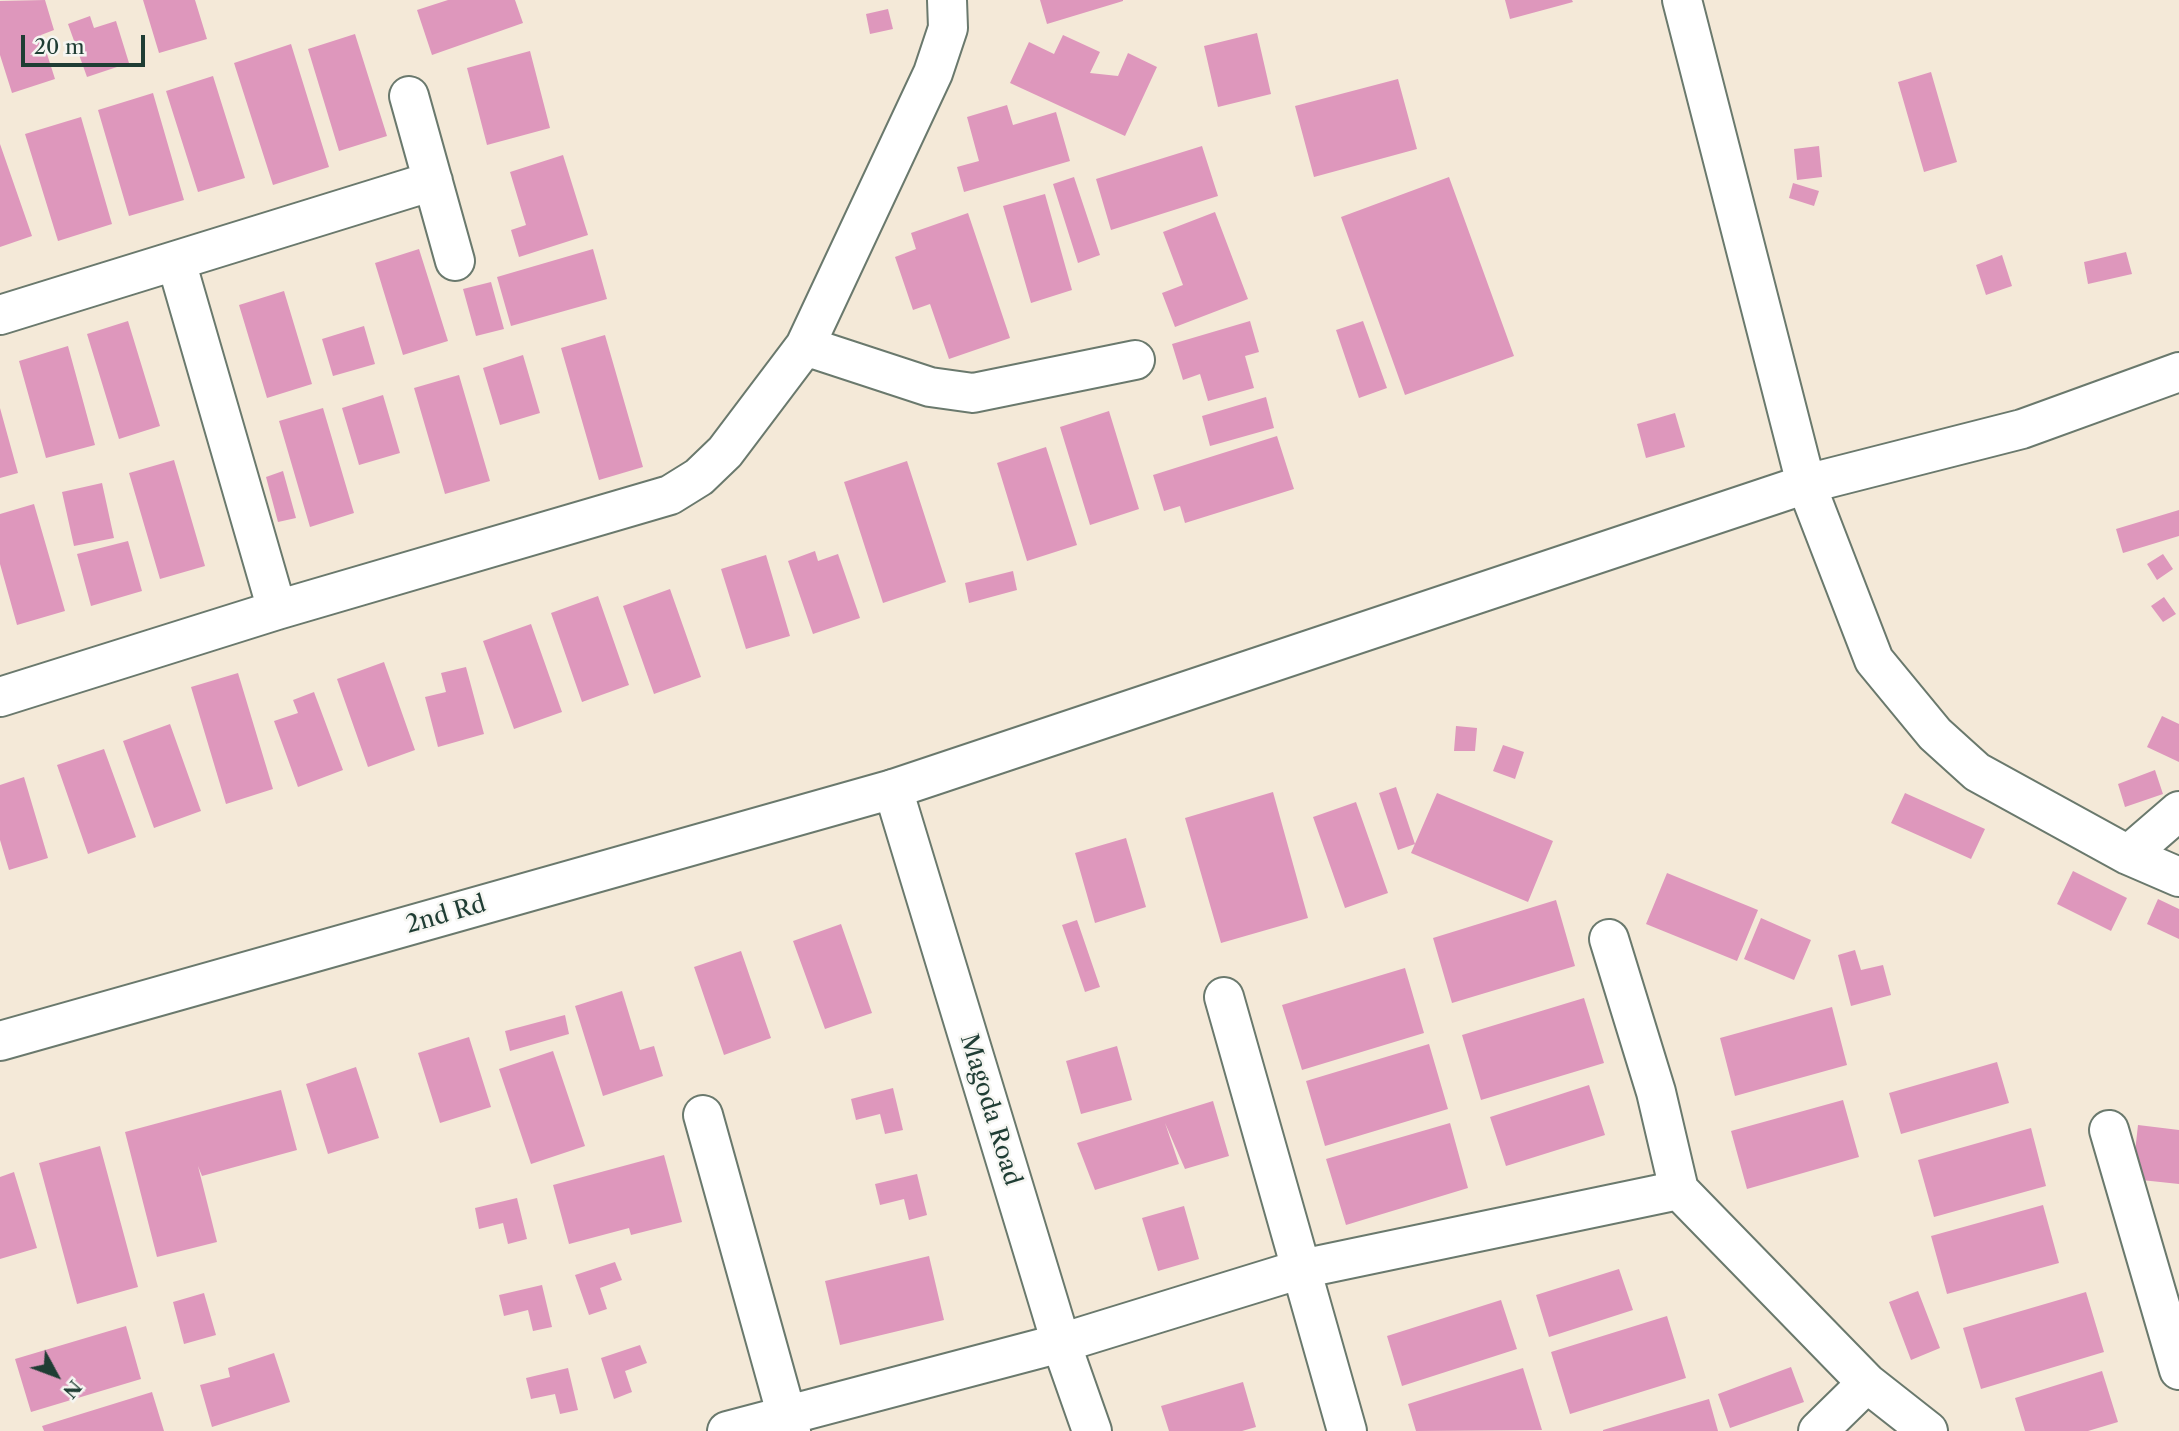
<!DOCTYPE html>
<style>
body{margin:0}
#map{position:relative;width:2179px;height:1431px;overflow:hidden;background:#f4e9d8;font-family:"Libre Caslon Text",serif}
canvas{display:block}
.north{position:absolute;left:21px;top:1340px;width:70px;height:70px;-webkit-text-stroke:5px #f6f6f2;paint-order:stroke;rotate:131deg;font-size:19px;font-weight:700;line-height:28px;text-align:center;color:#1f3d34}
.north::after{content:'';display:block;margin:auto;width:24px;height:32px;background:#1f3d34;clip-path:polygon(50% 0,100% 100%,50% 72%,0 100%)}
.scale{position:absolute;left:21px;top:35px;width:124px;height:32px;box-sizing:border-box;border:4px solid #1f3d34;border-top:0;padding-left:9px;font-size:21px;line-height:24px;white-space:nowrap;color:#1f3d34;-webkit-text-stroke:5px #f6f6f2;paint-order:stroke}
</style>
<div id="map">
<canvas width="2179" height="1431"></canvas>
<div class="north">N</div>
<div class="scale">20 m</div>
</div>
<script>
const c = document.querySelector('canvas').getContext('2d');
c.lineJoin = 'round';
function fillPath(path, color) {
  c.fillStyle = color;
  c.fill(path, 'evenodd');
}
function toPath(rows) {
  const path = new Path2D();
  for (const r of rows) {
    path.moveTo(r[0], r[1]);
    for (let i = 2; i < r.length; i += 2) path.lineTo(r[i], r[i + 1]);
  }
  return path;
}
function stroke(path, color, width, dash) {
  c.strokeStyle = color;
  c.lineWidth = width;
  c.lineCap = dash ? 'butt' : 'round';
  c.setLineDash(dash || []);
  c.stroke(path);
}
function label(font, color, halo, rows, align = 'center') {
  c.font = font + ' "Libre Caslon Text",serif';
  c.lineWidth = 5;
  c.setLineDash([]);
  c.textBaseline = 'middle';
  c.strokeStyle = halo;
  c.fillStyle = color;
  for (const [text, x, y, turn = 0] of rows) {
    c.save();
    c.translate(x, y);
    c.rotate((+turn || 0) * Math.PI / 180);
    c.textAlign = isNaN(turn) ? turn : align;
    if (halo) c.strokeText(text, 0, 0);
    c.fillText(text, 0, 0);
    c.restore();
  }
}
fillPath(toPath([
 [45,0,54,30,41,35,55,79,12,93,0,55,0,1],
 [143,0,195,0,207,39,159,53],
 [448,0,515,0,523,23,432,55,417,10],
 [1040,0,1123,0,1123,1,1047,24],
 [1505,0,1572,0,1573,2,1510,19],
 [888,9,893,29,870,34,866,14],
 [90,16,94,28,116,21,129,63,87,77,68,24],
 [1257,33,1271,94,1218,107,1204,46],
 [355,34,387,136,339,151,308,49],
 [1063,35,1100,52,1090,73,1118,76,1128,53,1157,67,1125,136,1010,83,1029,42,1054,54],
 [291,44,329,167,273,185,234,63],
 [530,51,550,128,487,145,467,68],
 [1931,72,1957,162,1924,172,1898,82],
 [213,76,245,178,198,192,166,91],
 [1398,79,1417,149,1314,177,1295,106],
 [153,93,184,200,129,216,98,110],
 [1007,105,1013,125,1056,112,1070,161,964,192,957,167,979,161,967,117],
 [81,117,112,224,58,241,25,134],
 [0,144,32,236,0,247],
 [1202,146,1218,196,1111,230,1096,179],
 [1819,146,1822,177,1797,180,1794,149],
 [563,155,588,235,519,257,511,230,526,225,510,172],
 [1074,177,1100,255,1078,263,1053,184],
 [1449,177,1514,356,1405,395,1341,217],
 [1793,183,1819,191,1814,206,1789,198],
 [1045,194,1072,290,1031,303,1003,206],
 [1215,212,1248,299,1175,327,1162,293,1183,285,1163,232],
 [968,213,1010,338,949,359,930,304,913,310,895,257,916,249,911,233],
 [419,249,448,341,403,355,375,263],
 [593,249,607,299,511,326,497,277],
 [2126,252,2132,274,2088,284,2084,262],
 [2002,255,2012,286,1986,295,1976,265],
 [491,282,504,329,476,336,463,289],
 [284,291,312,384,267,398,239,305],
 [128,321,160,426,119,439,87,334],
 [1250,321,1259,352,1245,356,1254,388,1208,401,1200,374,1183,380,1172,344],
 [1363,321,1387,388,1359,398,1336,330],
 [364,326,375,364,333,376,322,339],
 [605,335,643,467,599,480,561,348],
 [68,346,95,445,46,458,19,361],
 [523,355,540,413,500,425,483,368],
 [459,375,490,481,445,494,414,388],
 [383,395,400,453,359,465,342,408],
 [1266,397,1274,428,1210,446,1202,416],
 [0,408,18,473,0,478],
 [323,408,354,513,310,527,279,421],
 [1109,411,1139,509,1090,525,1060,427],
 [1675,413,1685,447,1646,458,1637,424],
 [1277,436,1294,489,1185,523,1180,506,1164,511,1153,475],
 [1046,447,1077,545,1027,561,997,463],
 [174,460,205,566,160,579,129,473],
 [907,461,946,582,883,603,844,482],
 [283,471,296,518,278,522,266,477],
 [102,483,114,538,74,546,62,492],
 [34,504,65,611,17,625,0,564,0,514],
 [2179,510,2179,536,2123,553,2116,529],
 [128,541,142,591,91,606,77,554],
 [815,551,818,561,838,554,860,618,813,634,788,561],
 [2163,554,2173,569,2157,580,2147,564],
 [766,555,790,636,746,649,721,569],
 [1013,571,1017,590,969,603,965,583],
 [670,589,701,677,654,694,623,606],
 [598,596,629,685,582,702,551,613],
 [2164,597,2176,614,2163,622,2151,606],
 [531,624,562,712,514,729,483,641],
 [384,662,415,750,368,767,337,679],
 [466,667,484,734,438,747,425,697,446,692,441,673],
 [238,673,273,789,226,804,191,687],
 [314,692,343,770,298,787,274,721,298,713,293,700],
 [2162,716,2179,724,2179,762,2147,747],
 [170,724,201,811,154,828,123,741],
 [1456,726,1477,728,1475,751,1454,751],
 [1503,745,1524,752,1515,779,1493,771],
 [104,749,136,837,88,854,57,765],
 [2155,770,2163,794,2125,807,2118,784],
 [24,777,48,858,9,870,0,840,0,785],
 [1396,787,1415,844,1398,850,1379,793],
 [1273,792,1308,918,1221,943,1185,818],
 [1437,793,1553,841,1528,902,1411,853],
 [1905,793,1985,829,1971,859,1891,823],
 [1356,802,1388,893,1345,908,1313,817],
 [1126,838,1146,907,1095,923,1075,853],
 [2073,871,2127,898,2111,931,2057,904],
 [1667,873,1758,910,1737,961,1646,924],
 [2158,899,2179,909,2179,939,2147,924],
 [1556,900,1575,966,1452,1003,1433,938],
 [1761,918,1811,940,1794,980,1744,959],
 [1077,920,1100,987,1085,992,1062,925],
 [841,924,872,1013,825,1029,793,941],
 [1855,950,1861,970,1883,965,1891,995,1851,1006,1838,955],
 [741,951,771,1038,724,1055,694,967],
 [1405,968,1424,1033,1302,1070,1282,1005],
 [622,991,640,1050,654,1046,663,1076,603,1096,575,1006],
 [1584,998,1604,1063,1481,1100,1462,1035],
 [1832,1007,1847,1065,1735,1096,1720,1038],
 [565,1015,569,1034,510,1051,505,1031],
 [469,1037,491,1107,440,1123,418,1053],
 [1429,1044,1448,1109,1325,1146,1306,1081],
 [1117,1046,1132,1100,1081,1114,1066,1061],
 [553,1051,585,1146,531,1164,499,1069],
 [1997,1062,2009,1103,1901,1134,1889,1093],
 [356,1067,379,1138,328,1154,306,1084],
 [1589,1085,1605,1135,1506,1166,1490,1117],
 [893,1088,903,1130,885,1134,880,1114,856,1120,851,1099],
 [281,1090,297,1150,202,1176,198,1166,217,1242,157,1257,125,1132],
 [1843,1100,1859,1157,1747,1189,1731,1131],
 [1213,1101,1229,1156,1185,1169,1165,1123,1179,1164,1095,1190,1077,1143],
 [1450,1123,1468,1188,1346,1225,1326,1159],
 [2138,1125,2179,1130,2179,1184,2132,1179],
 [2031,1128,2046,1186,1934,1217,1918,1160],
 [100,1146,138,1287,77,1304,39,1163],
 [664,1155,682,1222,631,1235,629,1228,569,1244,553,1185],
 [14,1172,37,1248,0,1259,0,1177],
 [917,1174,927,1215,909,1220,904,1199,880,1205,875,1184],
 [517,1198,527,1239,508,1244,503,1223,479,1229,475,1208],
 [2043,1205,2059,1263,1947,1294,1931,1236],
 [1184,1206,1199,1259,1158,1271,1142,1218],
 [929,1256,944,1320,840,1345,825,1281],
 [615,1262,622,1280,600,1288,607,1309,589,1315,575,1275],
 [1619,1269,1633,1310,1549,1337,1536,1295],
 [542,1285,552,1327,533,1331,528,1310,504,1316,499,1295],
 [1918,1291,1940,1348,1911,1360,1889,1302],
 [2086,1292,2104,1352,1981,1389,1963,1328],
 [204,1293,216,1335,184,1344,173,1302],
 [1501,1300,1517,1349,1402,1386,1387,1336],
 [1667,1316,1686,1378,1570,1414,1551,1352],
 [126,1326,141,1379,31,1412,15,1359],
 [640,1345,647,1363,625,1371,632,1392,614,1399,601,1358],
 [274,1353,290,1402,212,1427,200,1385,230,1377,228,1368],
 [1791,1367,1804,1402,1730,1428,1718,1394],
 [568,1368,578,1410,560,1414,555,1394,531,1399,526,1378],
 [1523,1368,1542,1430,1416,1431,1408,1404],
 [2102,1371,2118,1422,2088,1431,2025,1431,2015,1398],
 [1243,1382,1256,1427,1242,1431,1169,1431,1161,1406],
 [152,1392,164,1431,44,1431,42,1426],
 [1709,1399,1718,1431,1603,1431,1603,1430]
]), '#de97bc');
const minor = toPath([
 [1682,0,1806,484,1874,660,1935,734,1977,772,2128,855,2179,877],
 [409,96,455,261],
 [176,261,277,610],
 [0,315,433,181],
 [805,346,930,387,973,393,1135,360],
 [0,697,277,610,670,495,699,477,725,452,805,346,933,73,948,28,947,0],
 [893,789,1806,484,2022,429,2179,372],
 [2128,855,2179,811],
 [1609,939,1656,1092,1679,1190],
 [1224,997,1347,1431],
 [703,1115,791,1431],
 [2109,1130,2179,1370],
 [727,1431,1061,1343,1301,1269,1679,1190,1867,1383,1928,1431],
 [1818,1431,1867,1383]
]);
const tertiary = toPath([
 [0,1041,893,789,1061,1343,1092,1431]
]);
stroke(minor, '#6a796d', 42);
stroke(tertiary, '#6a796d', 42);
stroke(minor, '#fff', 38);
stroke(tertiary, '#fff', 38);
label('24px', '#1f3d34', '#f6f6f2', [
 ["2nd Rd",446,915,-16],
 ["Magoda Road",990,1110,73]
]);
</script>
